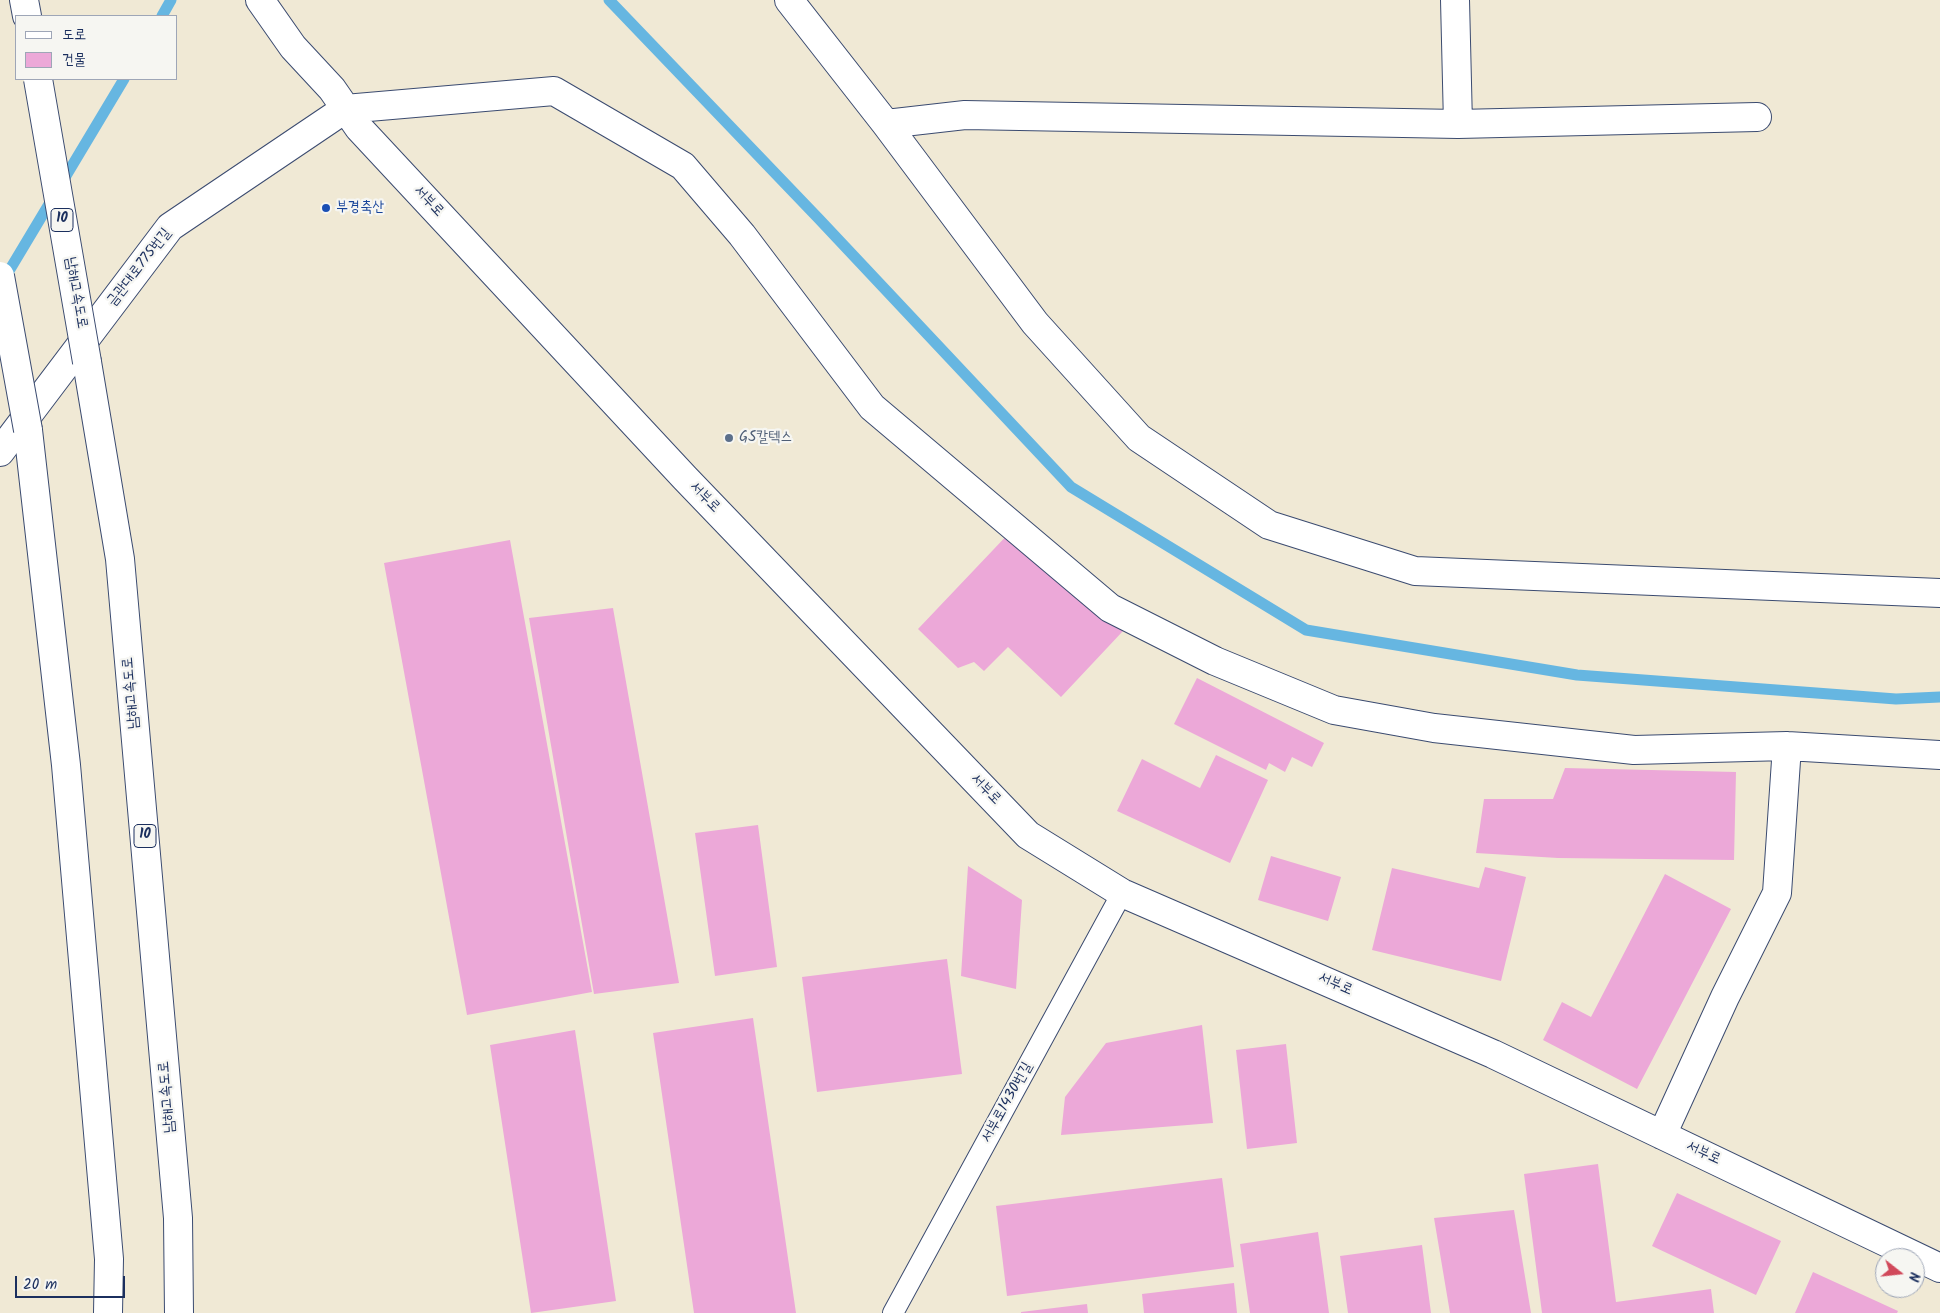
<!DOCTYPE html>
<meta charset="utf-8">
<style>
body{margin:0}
#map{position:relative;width:1940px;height:1313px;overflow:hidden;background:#f0e9d5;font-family:Kalam,"Poor Story",sans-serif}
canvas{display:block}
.legend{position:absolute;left:15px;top:15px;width:162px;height:65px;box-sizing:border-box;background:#f6f6f2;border:1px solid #9ea6b7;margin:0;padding:6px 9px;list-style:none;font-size:15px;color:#1b2f5e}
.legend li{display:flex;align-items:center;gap:10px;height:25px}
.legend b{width:25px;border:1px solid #9ea6b7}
.north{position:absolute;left:1875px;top:1248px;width:50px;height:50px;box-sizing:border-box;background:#f6f6f2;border:1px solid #9ea6b7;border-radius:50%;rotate:106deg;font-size:14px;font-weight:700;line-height:20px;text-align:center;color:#1b2f5e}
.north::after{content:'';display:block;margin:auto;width:18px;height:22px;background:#d1495b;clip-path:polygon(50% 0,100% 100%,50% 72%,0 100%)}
.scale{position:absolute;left:15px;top:1276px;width:110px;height:22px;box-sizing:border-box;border:2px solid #1b2f5e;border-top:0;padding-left:6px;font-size:15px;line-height:18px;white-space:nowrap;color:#1b2f5e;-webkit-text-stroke:4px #f6f6f2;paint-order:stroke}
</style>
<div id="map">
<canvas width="1940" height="1313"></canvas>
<ul class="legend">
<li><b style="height:6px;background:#fff"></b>도로</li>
<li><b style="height:14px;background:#eca8d8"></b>건물</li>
</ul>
<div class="north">N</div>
<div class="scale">20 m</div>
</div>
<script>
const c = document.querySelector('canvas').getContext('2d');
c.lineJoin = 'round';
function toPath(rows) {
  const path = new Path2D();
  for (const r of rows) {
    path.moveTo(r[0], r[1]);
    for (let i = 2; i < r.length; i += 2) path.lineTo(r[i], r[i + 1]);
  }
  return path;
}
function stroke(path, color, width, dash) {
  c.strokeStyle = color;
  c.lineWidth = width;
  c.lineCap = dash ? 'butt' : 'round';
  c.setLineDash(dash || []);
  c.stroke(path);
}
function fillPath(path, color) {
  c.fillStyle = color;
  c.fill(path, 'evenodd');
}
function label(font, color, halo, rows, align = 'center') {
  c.font = font + ' Kalam,"Poor Story",sans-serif';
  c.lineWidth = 4.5;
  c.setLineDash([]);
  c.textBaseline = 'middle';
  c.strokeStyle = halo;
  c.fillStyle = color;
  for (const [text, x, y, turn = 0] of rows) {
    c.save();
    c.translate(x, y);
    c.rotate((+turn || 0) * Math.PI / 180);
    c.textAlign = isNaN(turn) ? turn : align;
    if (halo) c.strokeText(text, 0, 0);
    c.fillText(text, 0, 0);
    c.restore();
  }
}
stroke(toPath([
 [609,0,819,219,1071,487,1306,630,1577,675,1896,699,1940,697],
 [162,16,171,0],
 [3,281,124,79]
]), '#66b6e1', 11);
fillPath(toPath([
 [1012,530,1123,631,1061,697,1008,647,984,671,974,662,958,668,918,629],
 [510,540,592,992,467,1015,384,563],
 [613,608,679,983,594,994,529,618],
 [1197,678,1324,743,1312,767,1292,757,1285,772,1269,763,1266,770,1174,724],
 [1216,755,1268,780,1230,863,1117,811,1142,759,1200,788],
 [1565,768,1736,772,1734,860,1558,858,1476,853,1484,799,1553,799],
 [758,825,777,967,715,976,695,833],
 [1271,856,1341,877,1328,921,1258,900],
 [968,866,1022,900,1016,989,961,976],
 [1485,867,1526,877,1501,981,1372,950,1392,868,1479,888],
 [1665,874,1731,909,1637,1089,1543,1040,1562,1002,1591,1017],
 [947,959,962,1074,817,1092,802,977],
 [753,1018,796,1313,694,1313,653,1033],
 [1202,1025,1213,1123,1061,1135,1065,1097,1106,1043],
 [575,1030,616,1301,531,1313,490,1045],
 [1286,1044,1297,1143,1247,1149,1236,1050],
 [1598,1164,1616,1302,1711,1289,1714,1313,1542,1313,1524,1174],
 [1222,1178,1234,1267,1007,1296,996,1206],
 [1677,1193,1781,1241,1756,1295,1652,1246],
 [1514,1210,1531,1313,1450,1313,1434,1218],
 [1318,1232,1329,1313,1250,1313,1240,1244],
 [1422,1245,1431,1313,1348,1313,1340,1256],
 [1813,1272,1898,1311,1897,1313,1795,1313],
 [1234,1283,1237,1313,1144,1313,1142,1294],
 [1087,1304,1088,1313,1021,1313,1021,1312]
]), '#eca8d8');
const service = toPath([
 [893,1313,1122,893]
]);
const minor = toPath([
 [260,0,293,47,332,89,359,128,685,478,1028,835,1122,893,1493,1054,1940,1268],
 [789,0,886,124,1035,323,1139,438,1269,525,1415,571,1940,593],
 [1455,0,1458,124],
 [345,109,554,91,683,166,742,235,872,407,1110,608,1215,661,1334,710,1434,728,1634,750,1787,746,1940,755],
 [886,124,965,115,1458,124,1757,117],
 [1662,1135,1725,997,1777,893,1787,746]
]);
const tertiary = toPath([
 [0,452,170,227,345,109]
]);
const motorway = toPath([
 [24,0,27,16],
 [87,362,120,559,178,1218,179,1313],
 [28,430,66,765,109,1259,108,1313]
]);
stroke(service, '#3b4b70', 22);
stroke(minor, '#3b4b70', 30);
stroke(tertiary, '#3b4b70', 30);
stroke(motorway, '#3b4b70', 30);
stroke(service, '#fff', 20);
stroke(minor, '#fff', 28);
stroke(tertiary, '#fff', 28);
stroke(motorway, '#fff', 28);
const motorwayBridge = toPath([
 [38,79,87,362],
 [0,276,28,430]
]);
stroke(motorwayBridge, '#3b4b70', 30, []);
stroke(motorwayBridge, '#fff', 28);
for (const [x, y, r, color] of [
 [326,208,5,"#1a4fb4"],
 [729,438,5,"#5c6f8a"]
]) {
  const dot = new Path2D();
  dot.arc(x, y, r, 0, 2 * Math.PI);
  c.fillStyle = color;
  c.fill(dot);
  stroke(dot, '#f6f6f2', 2);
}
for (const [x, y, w] of [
 [62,220,22],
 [145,836,22]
]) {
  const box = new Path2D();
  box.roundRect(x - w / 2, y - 11.5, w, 23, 4);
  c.fillStyle = '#f6f6f2';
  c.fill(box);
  stroke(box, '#1b2f5e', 1);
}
label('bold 14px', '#1b2f5e', null, [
 ["10",62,220],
 ["10",145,836]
]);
label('15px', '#1b2f5e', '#f6f6f2', [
 ["서부로",428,202,47],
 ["금관대로775번길",140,268,-52],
 ["남해고속도로",75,293,80],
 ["서부로",704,498,46],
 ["남해고속도로",132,693,-95],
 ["서부로",985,790,46],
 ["서부로",1335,985,24],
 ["남해고속도로",168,1097,-95],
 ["서부로1430번길",1008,1103,-61],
 ["서부로",1703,1154,25]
]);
label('15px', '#164399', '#f6f6f2', [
 ["부경축산",336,208]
], 'left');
label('15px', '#4e5e75', '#f6f6f2', [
 ["GS칼텍스",739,438]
], 'left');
</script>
